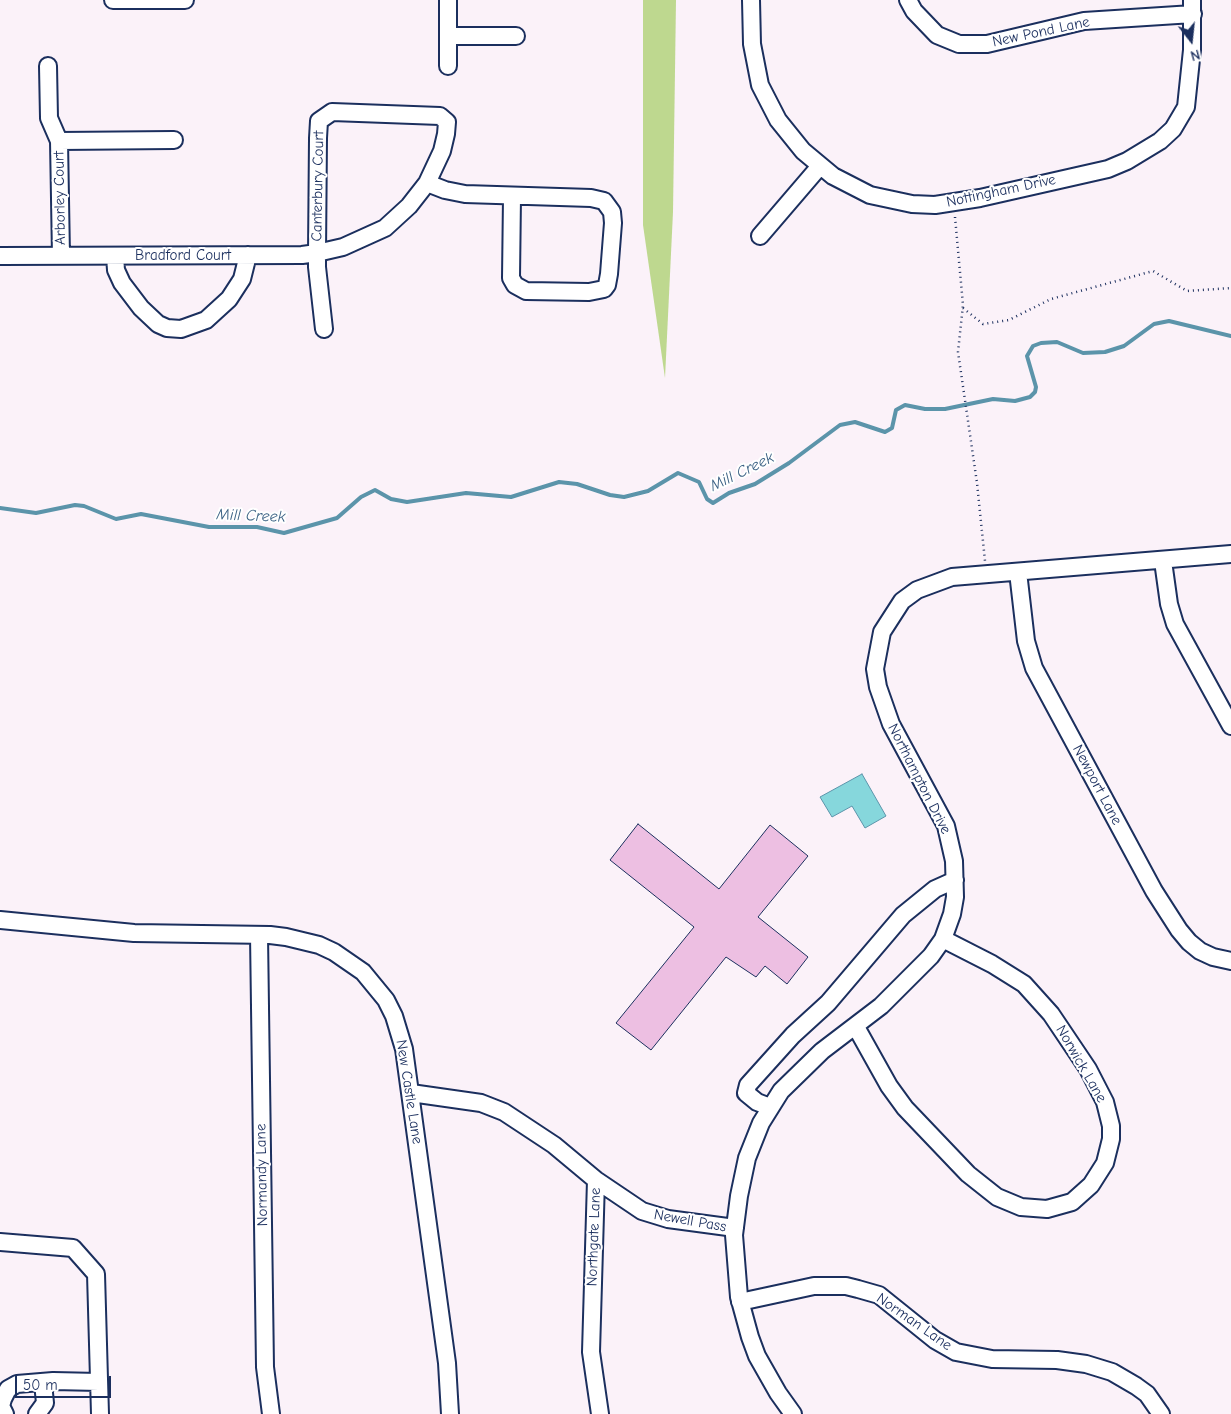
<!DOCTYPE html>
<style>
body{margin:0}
#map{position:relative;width:1231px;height:1414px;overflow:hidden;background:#fbf2f9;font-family:"Comic Neue",sans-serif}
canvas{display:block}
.north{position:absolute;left:1166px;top:15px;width:50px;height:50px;-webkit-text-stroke:4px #fff;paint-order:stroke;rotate:164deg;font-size:14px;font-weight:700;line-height:20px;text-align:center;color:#1b2f5e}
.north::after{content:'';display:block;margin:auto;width:18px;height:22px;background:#1b2f5e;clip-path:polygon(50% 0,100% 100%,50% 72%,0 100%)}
.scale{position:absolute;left:15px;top:1376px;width:96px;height:22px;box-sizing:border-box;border:2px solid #1b2f5e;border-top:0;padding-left:6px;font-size:15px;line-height:18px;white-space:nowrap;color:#1b2f5e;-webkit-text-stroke:4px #fff;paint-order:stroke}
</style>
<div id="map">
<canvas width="1231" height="1414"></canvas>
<div class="north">N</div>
<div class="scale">50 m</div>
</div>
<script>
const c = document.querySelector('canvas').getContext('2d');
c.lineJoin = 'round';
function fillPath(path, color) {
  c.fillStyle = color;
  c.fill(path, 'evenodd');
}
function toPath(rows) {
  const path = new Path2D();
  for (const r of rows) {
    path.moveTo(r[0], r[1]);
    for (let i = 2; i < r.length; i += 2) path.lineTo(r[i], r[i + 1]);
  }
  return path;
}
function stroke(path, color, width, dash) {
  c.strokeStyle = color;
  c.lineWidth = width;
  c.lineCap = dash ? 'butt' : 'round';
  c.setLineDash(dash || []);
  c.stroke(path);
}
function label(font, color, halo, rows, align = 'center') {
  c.font = font + ' "Comic Neue",sans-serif';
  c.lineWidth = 4;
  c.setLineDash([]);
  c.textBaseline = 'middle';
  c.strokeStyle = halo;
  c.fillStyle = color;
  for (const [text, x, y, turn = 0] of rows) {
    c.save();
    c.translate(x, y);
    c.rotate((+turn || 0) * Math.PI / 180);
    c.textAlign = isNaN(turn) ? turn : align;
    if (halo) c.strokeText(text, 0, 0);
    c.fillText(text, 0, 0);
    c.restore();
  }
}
fillPath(toPath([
 [643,0,676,0,673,212,665,378,643,225]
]), '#bed88f');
const water = toPath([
 [862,774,886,816,865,828,852,806,832,817,820,797,862,774]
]);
fillPath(water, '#86d7dc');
stroke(water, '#5b94aa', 1);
stroke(toPath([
 [0,508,36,513,75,505,84,506,116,519,141,514,209,527,257,527,284,533,337,518,361,497,375,490,391,499,407,502,466,493,511,497,559,482,577,484,610,495,624,497,648,491,678,473,699,482,707,499,713,503,729,493,755,484,789,463,840,425,855,422,885,432,892,428,896,410,905,405,925,409,945,409,993,399,1015,401,1030,397,1035,392,1036,387,1027,356,1033,346,1041,343,1057,342,1083,353,1105,352,1124,346,1154,324,1169,321,1231,336]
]), '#5b94aa', 4);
const building = toPath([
 [638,824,719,889,770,825,808,856,758,917,808,957,787,984,765,966,756,977,726,957,651,1050,616,1023,694,927,610,860,638,824]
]);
fillPath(building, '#edbfe2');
stroke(building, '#1b2f5e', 1);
const minor = toPath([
 [113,0,185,0],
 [448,0,448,36,516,36],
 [751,0,752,44,760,85,778,120,803,151,833,176,870,195,912,204,935,205,980,198,1108,169,1127,161,1160,141,1173,129,1186,107,1192,50,1192,0],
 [908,0,914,11,937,35,959,44,987,44,1084,21,1193,14],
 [448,36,448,66],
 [48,66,49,118,59,141,61,256],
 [59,141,174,140],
 [427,183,445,190,465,194,591,198,604,201,612,212,613,223,609,274,607,285,604,289,589,292,526,291,515,285,511,278,512,197],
 [760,236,820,166],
 [0,256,302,255,317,253,343,247,385,228,409,206,427,183,442,151,446,134,447,122,440,116,332,112,319,121,318,138,317,253,317,267,324,329],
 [115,256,116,270,122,283,141,308,158,324,167,328,181,329,206,320,229,299,242,279,248,255],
 [1163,561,1169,604,1175,624,1231,726],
 [1018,572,1026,641,1034,668,1154,891,1179,930,1189,942,1200,951,1213,957,1231,961],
 [0,920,134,933,270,935,286,937,319,945,334,952,363,972,386,1000,394,1016,404,1049,447,1363,450,1414],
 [259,935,265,1367,271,1414],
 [856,1027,889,1086,905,1108,968,1174,997,1197,1021,1207,1047,1209,1072,1202,1091,1185,1105,1163,1111,1139,1111,1126,1105,1102,1088,1069,1051,1014,1024,984,992,964,943,939],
 [411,1093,481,1103,504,1112,554,1145,596,1180,642,1211,668,1219,735,1228],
 [770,1107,757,1102,746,1093,748,1085,793,1035,828,1003,903,915,935,889,955,880],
 [596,1180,591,1352,600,1414],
 [0,1242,73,1248,96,1274,100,1414],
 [740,1302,814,1286,846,1286,858,1289,879,1295,935,1340,956,1352,992,1359,1057,1360,1086,1364,1112,1372,1136,1386,1147,1394,1161,1414],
 [5,1414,1,1406,3,1399,8,1389,17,1384,53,1381,99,1382],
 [37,1414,45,1403,43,1383],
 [793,1414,778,1393,757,1356,750,1337,739,1297,734,1235,739,1196,747,1158,761,1123,781,1091,822,1051,881,1006,931,956,943,939,952,914,955,897,954,861,946,826,891,724,878,687,875,669,882,632,902,601,917,590,952,577,1231,554]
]);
stroke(minor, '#1b2f5e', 20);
stroke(toPath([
 [955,217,963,305,958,352,977,483,985,561],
 [963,308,983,324,1009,320,1051,299,1153,271,1187,291,1231,288]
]), '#1b2f5e', 2.5, [1, 4]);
stroke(minor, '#fff', 16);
label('15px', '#1b2f5e', '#fff', [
 ["New Pond Lane",1041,32,-12],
 ["Canterbury Court",318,186,-89],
 ["Nottingham Drive",1001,191,-12],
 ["Arborley Court",60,198,-91],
 ["Bradford Court",183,256],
 ["Northampton Drive",919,779,63],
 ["Newport Lane",1097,785,62],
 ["Norwick Lane",1081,1064,60],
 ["New Castle Lane",409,1092,81],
 ["Normandy Lane",262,1175,-91],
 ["Newell Pass",690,1221,10],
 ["Northgate Lane",594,1237,-88],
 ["Norman Lane",914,1322,35]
]);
label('italic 16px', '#3b6184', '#fff', [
 ["Mill Creek",742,472,-26],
 ["Mill Creek",251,516,2]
]);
</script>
